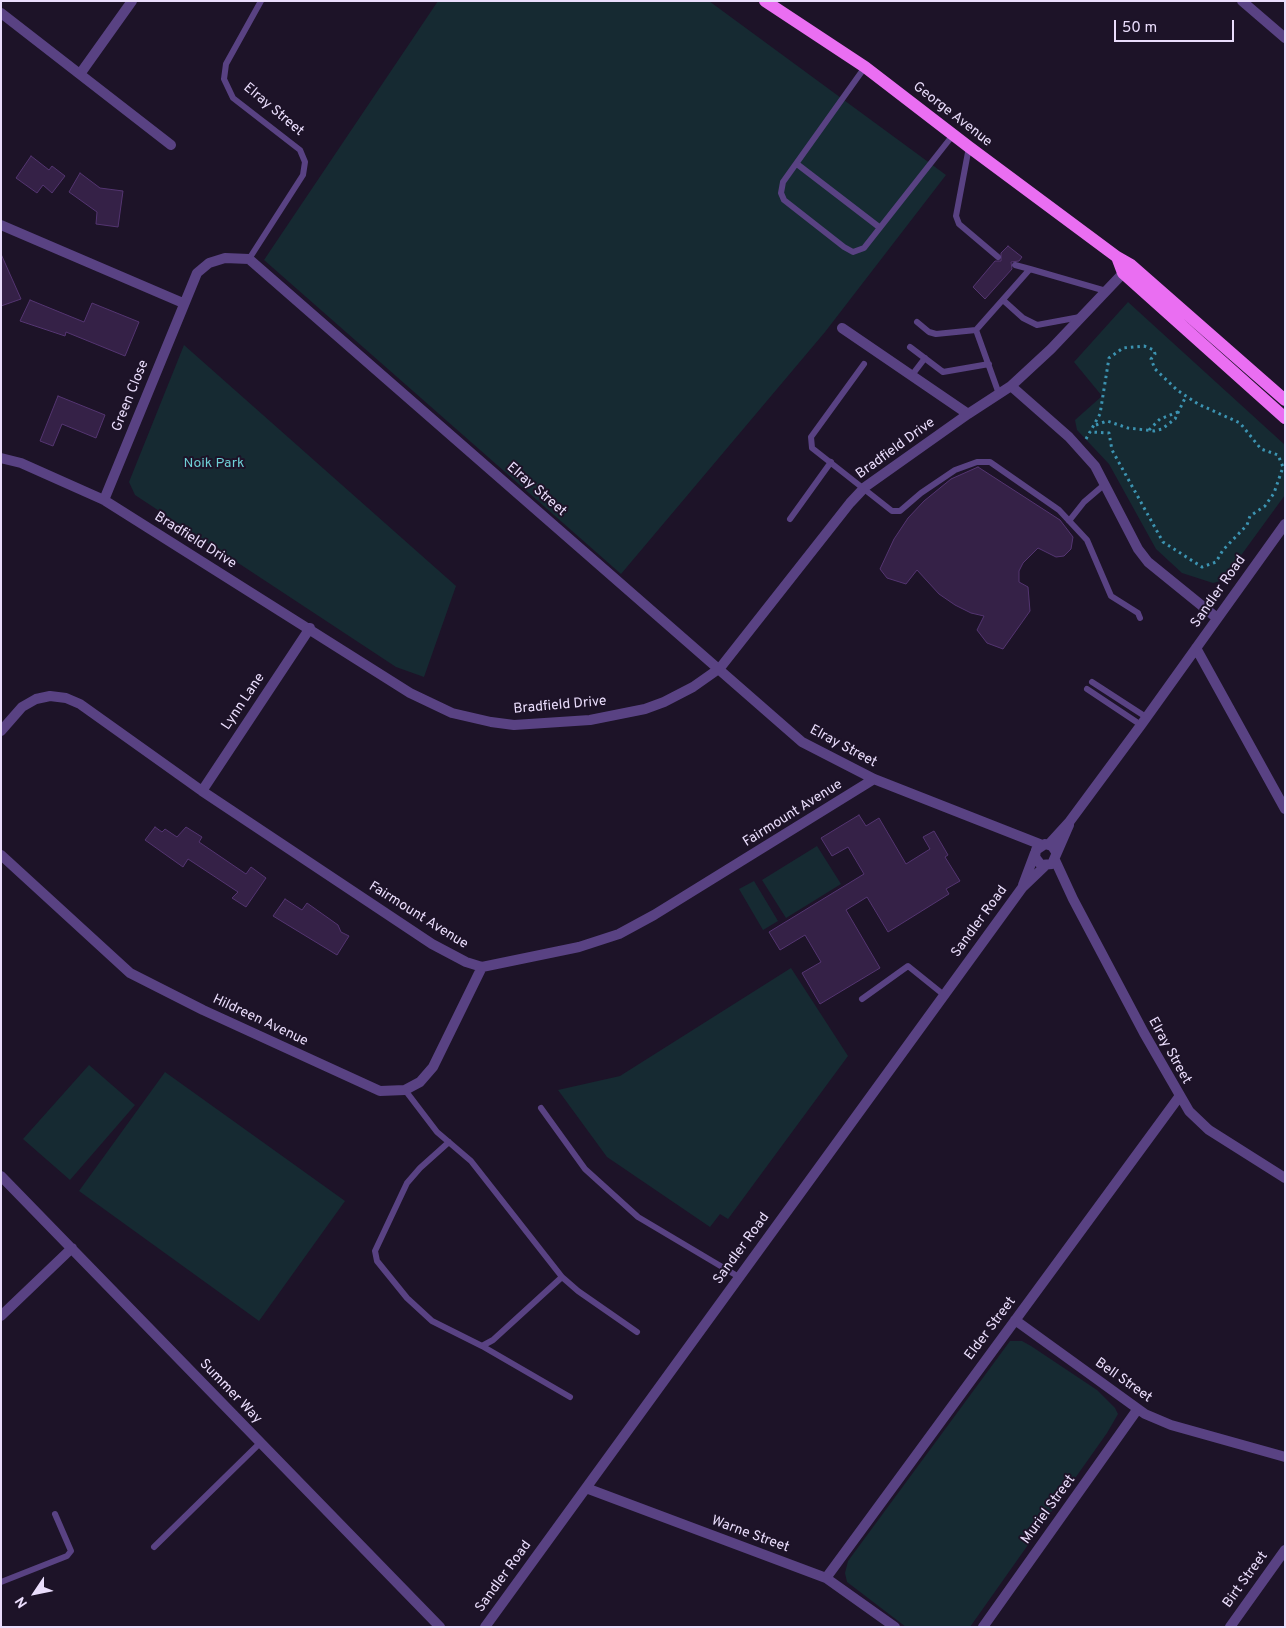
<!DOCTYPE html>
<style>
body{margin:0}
#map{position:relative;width:1286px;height:1628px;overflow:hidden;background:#1d1328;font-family:Overpass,sans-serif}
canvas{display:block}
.frame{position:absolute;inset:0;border:2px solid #eaddfc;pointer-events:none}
.north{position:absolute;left:10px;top:1568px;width:50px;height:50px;-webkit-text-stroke:4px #1d1328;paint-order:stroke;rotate:236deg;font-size:14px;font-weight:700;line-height:20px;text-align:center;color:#eaddfc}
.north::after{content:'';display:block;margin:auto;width:18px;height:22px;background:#eaddfc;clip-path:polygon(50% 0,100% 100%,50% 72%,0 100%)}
.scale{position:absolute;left:1114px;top:20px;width:120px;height:22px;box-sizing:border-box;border:2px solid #eaddfc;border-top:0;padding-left:6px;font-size:15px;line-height:18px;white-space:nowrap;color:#eaddfc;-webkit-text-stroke:4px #1d1328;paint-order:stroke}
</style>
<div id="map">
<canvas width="1286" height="1628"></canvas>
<div class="frame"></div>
<div class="north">N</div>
<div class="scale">50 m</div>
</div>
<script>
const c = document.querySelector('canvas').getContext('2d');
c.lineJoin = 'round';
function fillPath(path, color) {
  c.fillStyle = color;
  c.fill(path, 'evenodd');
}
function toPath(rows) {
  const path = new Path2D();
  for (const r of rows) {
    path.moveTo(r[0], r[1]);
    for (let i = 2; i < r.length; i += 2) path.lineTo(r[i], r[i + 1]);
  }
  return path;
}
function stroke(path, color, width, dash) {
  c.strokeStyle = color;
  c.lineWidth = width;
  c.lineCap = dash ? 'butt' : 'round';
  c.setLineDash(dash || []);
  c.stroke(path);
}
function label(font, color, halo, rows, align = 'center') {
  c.font = font + ' Overpass,sans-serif';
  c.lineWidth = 4;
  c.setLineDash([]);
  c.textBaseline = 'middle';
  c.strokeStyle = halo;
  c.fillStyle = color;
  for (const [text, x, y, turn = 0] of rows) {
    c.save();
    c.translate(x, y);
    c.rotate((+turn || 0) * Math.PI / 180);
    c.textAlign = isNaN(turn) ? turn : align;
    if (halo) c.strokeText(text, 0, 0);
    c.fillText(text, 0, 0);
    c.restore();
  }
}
fillPath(toPath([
 [438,1,709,1,946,175,825,332,621,574,264,260],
 [1128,302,1285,445,1285,495,1226,576,1220,581,1213,583,1182,573,1156,549,1109,464,1077,430,1075,420,1102,396,1074,362],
 [184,345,456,586,424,677,396,667,135,495,129,482],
 [817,846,841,884,786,918,762,880],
 [754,881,778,921,763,930,739,889],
 [791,968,848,1056,728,1219,720,1214,710,1227,607,1157,558,1090,620,1076],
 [89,1065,135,1105,70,1180,23,1139],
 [165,1072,345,1201,259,1321,79,1191],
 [1010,1341,1022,1341,1031,1346,1097,1390,1115,1408,1118,1414,1107,1433,970,1627,906,1627,847,1582,845,1573,848,1561]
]), '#162a32');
const building = toPath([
 [31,156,49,170,52,166,65,176,52,193,43,185,37,193,16,178,31,156],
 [80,173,100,188,123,191,118,227,96,224,97,212,69,192,80,173],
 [1008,246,1022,257,1019,261,1011,262,1012,269,985,299,973,287,995,261,1001,261,1001,253,1008,246],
 [1,254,21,299,1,306,1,254],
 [30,300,84,322,92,303,139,322,125,356,66,332,65,336,20,321,30,300],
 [58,396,105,415,96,438,62,424,53,446,40,441,58,396],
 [978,467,1060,520,1073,537,1071,549,1064,556,1056,557,1038,548,1023,563,1019,571,1019,582,1028,587,1030,611,1003,649,987,643,977,630,984,616,971,613,955,605,939,594,917,570,906,584,887,578,880,569,894,539,908,518,924,501,951,479,978,467],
 [859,815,866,826,879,818,906,864,930,849,923,837,934,831,948,855,945,857,960,881,946,889,949,894,888,932,867,897,846,910,880,968,820,1004,802,973,821,962,805,935,780,950,769,932,864,874,848,847,832,856,821,838,859,815],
 [155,827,162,832,165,829,177,837,186,827,202,837,199,842,246,874,251,867,266,878,246,907,232,898,238,892,188,859,183,867,145,840,155,827],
 [285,899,302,910,307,903,338,925,341,932,349,936,337,955,273,916,285,899]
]);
fillPath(building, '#352147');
stroke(building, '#543571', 1);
stroke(toPath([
 [1096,425,1107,421,1128,428,1154,431,1162,429,1175,419,1186,396],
 [1149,430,1160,419,1178,412],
 [1086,439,1100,414,1109,358,1123,348,1144,346,1154,350,1155,354,1151,359,1155,369,1177,390,1198,404,1240,423,1261,449,1278,455,1283,467,1274,493,1265,506,1250,516,1247,525,1223,550,1216,562,1202,567,1163,542,1112,450,1109,433,1090,432]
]), '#3c93b1', 3, [2.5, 4]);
stroke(toPath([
 [865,67,783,182,781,193,784,200,844,247,853,252,864,248,953,135],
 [969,147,956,216,959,224,998,257],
 [797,164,879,227],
 [249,259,303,175,305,162,300,150,233,98,224,79,226,64,261,1],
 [1015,265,1030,269],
 [1003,300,1023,318,1037,325,1080,317],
 [917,322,929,332,936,334,976,330],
 [910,347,943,372,989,364],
 [864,364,811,437,812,448,892,511,900,511,921,493,955,470,977,462,990,462,1059,510,1087,540,1111,596,1138,613,1140,618],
 [912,375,925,358],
 [999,394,976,330,1030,269,1106,291],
 [790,519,831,462],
 [1069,521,1084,502,1105,484],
 [1092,682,1146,717],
 [1087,689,1141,725],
 [862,999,908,966,944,995],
 [405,1090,437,1132,471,1161,562,1277,578,1291,637,1332],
 [541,1108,585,1169,638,1217,739,1277],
 [449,1142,420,1168,407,1183,375,1251,377,1261,407,1298,432,1321,482,1346,493,1340,562,1277],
 [482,1346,570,1397],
 [154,1547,260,1443],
 [1,1582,67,1556,71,1551,55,1514]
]), '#594283', 6);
stroke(toPath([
 [1242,1,1285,38],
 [1,13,171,145],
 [80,74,132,1],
 [1,225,183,303],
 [842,328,968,414],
 [1011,386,1069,437,1095,466,1138,549,1148,562,1217,618],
 [1,458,21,463,104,500,410,693,452,713,491,722,514,725,590,720,645,709,664,702,693,687,720,668,850,503,865,487,968,414,1011,386,1051,349,1128,268],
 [104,500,197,273,209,263,225,258,249,259,802,742,874,779,1042,845],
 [1196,648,1285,809],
 [1,731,22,707,36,699,50,696,66,698,80,704,202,791,432,944,466,962,482,967,579,947,619,934,654,915,874,779],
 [202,791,310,628],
 [1049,844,1070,821,1141,725,1285,524],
 [1056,852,1052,846,1045,844,1036,850,1035,857,1041,865,1052,864,1069,825],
 [1,855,130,973,203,1010,380,1091,405,1090,420,1082,433,1067,482,967],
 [1055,860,1073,899,1144,1033,1189,1111,1209,1130,1285,1178],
 [1023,885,1035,853],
 [1,1176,440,1627],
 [1,1316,72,1248],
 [1015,1320,1145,1414,1171,1425,1285,1457],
 [586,1488,826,1578,895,1627],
 [826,1578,1179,1097],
 [485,1627,1022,888,1045,866],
 [983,1627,1137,1410],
 [1230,1627,1285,1550]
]), '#594283', 10);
stroke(toPath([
 [765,1,865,67,969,147,1117,257,1131,265,1285,400],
 [1117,257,1123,273,1285,418]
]), '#ea6ef2', 12);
label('14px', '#eaddfc', '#1d1328', [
 ["Elray Street",273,110,40],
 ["George Avenue",952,115,38],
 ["Green Close",131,396,-68],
 ["Bradfield Drive",896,449,-36],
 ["Elray Street",536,490,41],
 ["Bradfield Drive",195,541,32],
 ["Sandler Road",1219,592,-55],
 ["Lynn Lane",244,702,-56],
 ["Bradfield Drive",560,706,-5],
 ["Elray Street",843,747,28],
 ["Fairmount Avenue",793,814,-32],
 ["Fairmount Avenue",418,916,32],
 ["Sandler Road",980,922,-54],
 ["Hildreen Avenue",260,1021,25],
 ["Elray Street",1169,1051,61],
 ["Sandler Road",742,1249,-54],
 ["Elder Street",991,1329,-53],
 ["Bell Street",1123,1381,35],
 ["Summer Way",230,1392,46],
 ["Muriel Street",1049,1510,-54],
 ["Warne Street",750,1535,20],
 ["Sandler Road",504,1577,-54],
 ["Birt Street",1246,1580,-54]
]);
label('14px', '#6ed0d6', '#1d1328', [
 ["Noik Park",214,464]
]);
</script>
